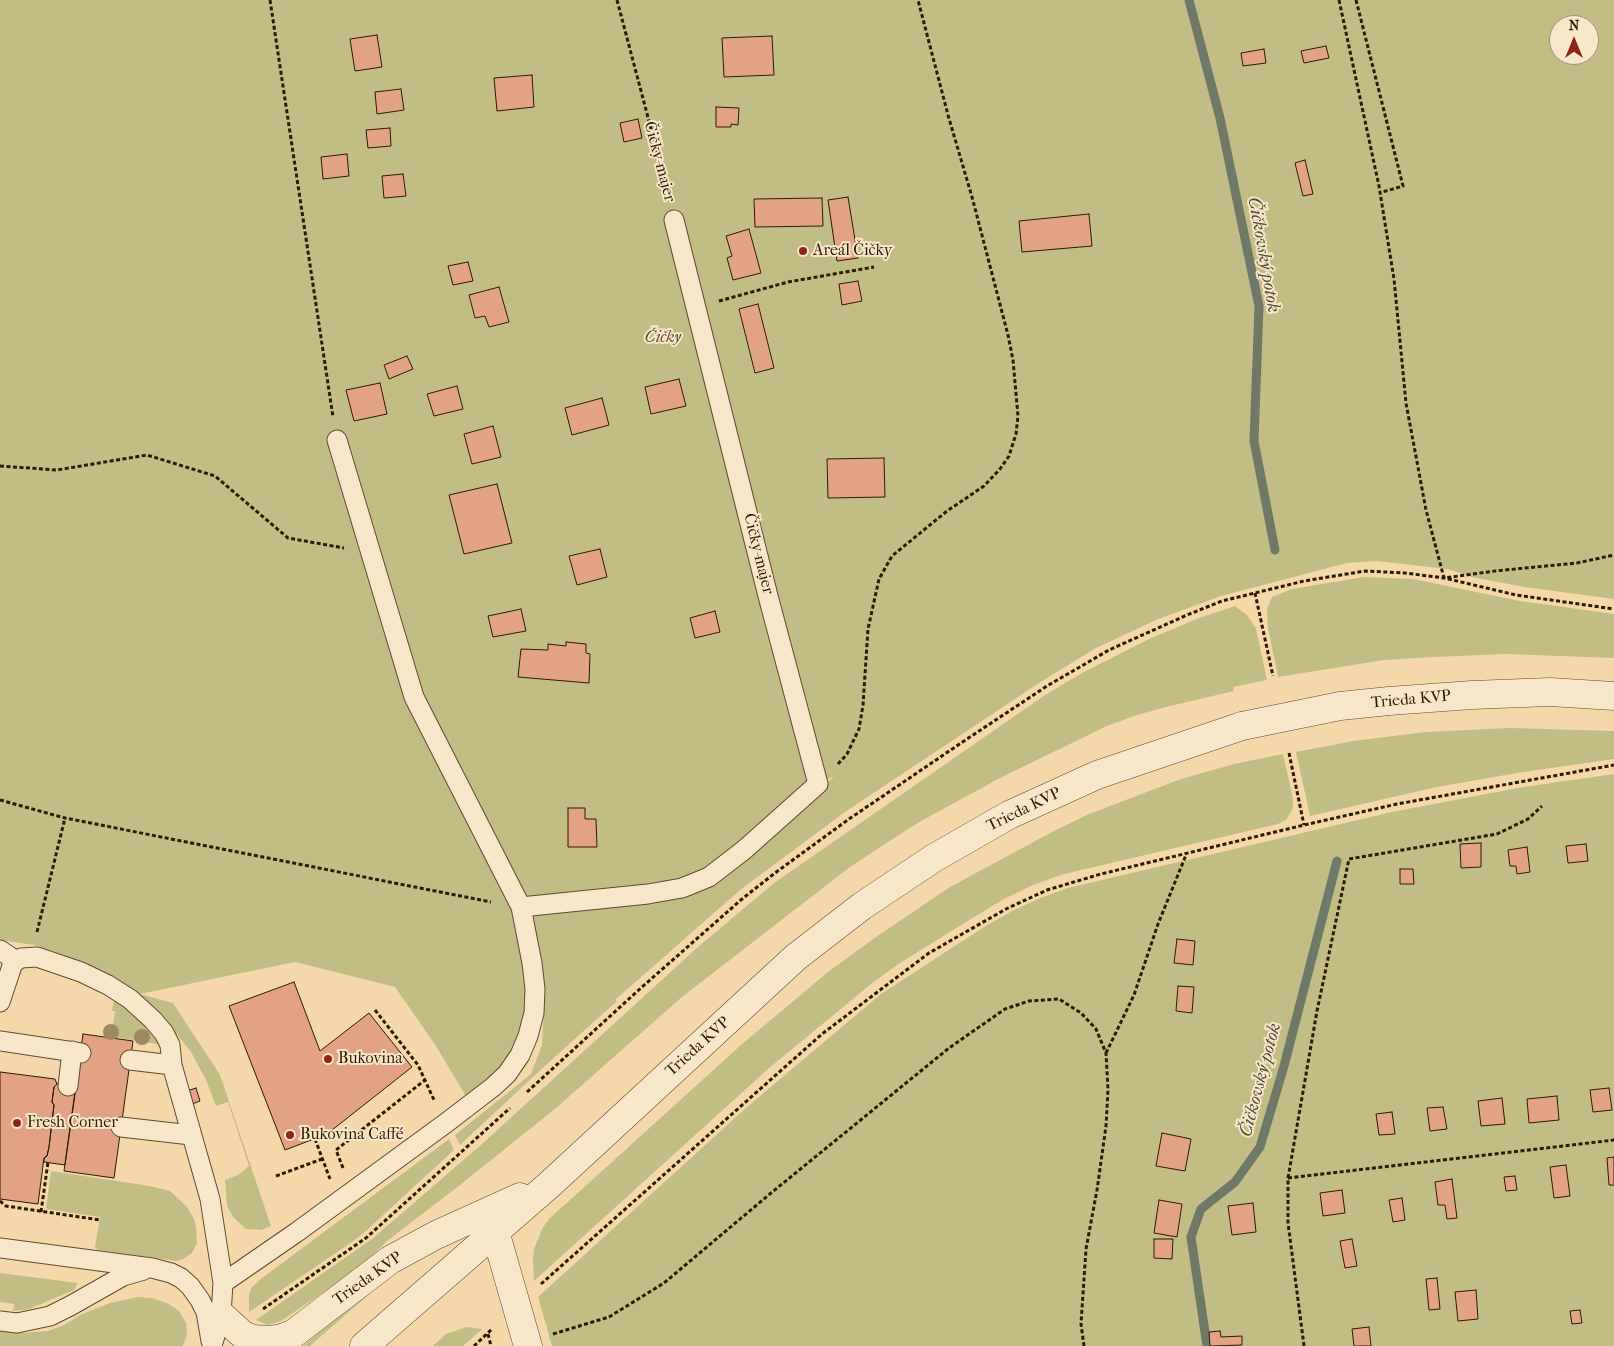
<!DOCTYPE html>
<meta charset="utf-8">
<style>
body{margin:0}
#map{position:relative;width:1614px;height:1346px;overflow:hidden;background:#f5d8aa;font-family:"IM FELL French Canon",serif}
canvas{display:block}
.north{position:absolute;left:1549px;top:15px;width:50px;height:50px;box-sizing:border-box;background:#f8e6c8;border:1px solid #a79479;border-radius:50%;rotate:0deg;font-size:14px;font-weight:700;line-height:20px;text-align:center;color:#2e1a03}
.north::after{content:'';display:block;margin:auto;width:18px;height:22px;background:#8f2418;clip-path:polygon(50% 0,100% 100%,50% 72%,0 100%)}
</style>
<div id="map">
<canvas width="1614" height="1346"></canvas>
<div class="north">N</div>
</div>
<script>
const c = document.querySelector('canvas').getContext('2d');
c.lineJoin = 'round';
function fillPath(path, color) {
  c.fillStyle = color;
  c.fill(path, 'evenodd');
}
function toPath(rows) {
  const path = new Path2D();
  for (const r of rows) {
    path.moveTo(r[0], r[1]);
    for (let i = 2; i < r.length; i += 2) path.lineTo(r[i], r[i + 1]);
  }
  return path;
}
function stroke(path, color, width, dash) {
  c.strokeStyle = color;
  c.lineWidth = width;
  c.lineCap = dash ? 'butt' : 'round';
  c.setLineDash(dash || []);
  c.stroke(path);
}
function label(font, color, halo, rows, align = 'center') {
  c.font = font + ' "IM FELL French Canon",serif';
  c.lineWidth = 4;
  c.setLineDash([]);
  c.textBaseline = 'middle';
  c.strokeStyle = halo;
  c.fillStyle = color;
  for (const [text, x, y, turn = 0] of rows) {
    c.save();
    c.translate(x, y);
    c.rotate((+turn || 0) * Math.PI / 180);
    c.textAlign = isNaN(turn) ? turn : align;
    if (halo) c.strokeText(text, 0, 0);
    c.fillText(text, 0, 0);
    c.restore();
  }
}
fillPath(toPath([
 [0,0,1614,0,1614,599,1524,587,1472,577,1447,569,1377,561,1347,563,1221,596,1156,620,1096,648,1039,683,845,812,740,890,615,1000,617,1001,547,1064,460,1145,455,1135,531,1074,542,1045,545,988,532,913,648,901,685,894,711,883,796,814,834,776,818,784,744,850,709,877,682,888,648,894,521,907,532,963,535,989,534,1013,528,1036,520,1055,507,1074,471,1105,436,1046,395,987,295,962,140,994,173,1003,220,1075,271,1226,261,1230,246,1229,233,1217,227,1206,225,1180,238,1175,249,1166,228,1102,216,1106,206,1080,191,1052,175,1032,138,994,114,979,53,951,34,945,0,940],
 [1559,25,1589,25,1589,55,1559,55],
 [1364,577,1413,579,1520,601,1614,614,1614,658,1506,654,1433,657,1384,660,1278,677,1268,628,1267,609,1272,597,1292,589],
 [1235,606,1247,615,1256,629,1267,680,1233,687,1234,691,1166,707,1134,716,1107,726,1002,777,921,821,885,844,850,867,682,997,556,1108,460,1185,387,1241,372,1256,340,1281,281,1321,268,1325,256,1320,372,1239,482,1144,698,947,774,883,1045,695,1082,673,1147,640,1199,618],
 [1510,728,1614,731,1614,759,1517,773,1437,787,1310,816,1296,752,1353,741,1426,732],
 [1283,754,1293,799,1293,808,1286,820,1278,824,1064,874,1033,885,1004,899,953,930,897,965,871,984,768,1069,534,1281,533,1260,534,1249,542,1229,549,1219,741,1045,828,972,876,937,950,887,1052,832,1089,814,1181,779,1234,764],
 [1614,774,1614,1346,552,1346,538,1297,747,1107,881,994,984,927,1012,911,1038,899,1068,888,1392,812,1523,787],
 [114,1000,133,1011,163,1045,109,1036,110,1026,113,1026,115,1011,112,1011],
 [449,1139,454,1150,367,1230,352,1242,249,1312,249,1295,251,1288,262,1278],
 [51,1171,150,1186,170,1191,187,1207,194,1219,196,1227,197,1243,192,1253,183,1259,177,1261,98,1250,95,1247,100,1217,46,1209],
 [0,1273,78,1283,74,1290,29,1309,13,1311,14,1304,0,1302],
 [388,1273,392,1274,310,1346,303,1346],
 [138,1297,152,1298,169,1304,179,1311,186,1323,187,1334,183,1346,0,1346,0,1330,20,1333,48,1331,64,1325,82,1314,110,1303],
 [466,1327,482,1329,463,1346,433,1346,446,1334]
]), '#c2bd84');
stroke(toPath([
 [1189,0,1220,118,1259,306,1254,441,1275,550],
 [1207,1346,1191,1237,1201,1209,1235,1182,1260,1147,1284,1066,1337,861]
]), '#707968', 9);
const building = toPath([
 [377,35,382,67,355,71,350,39,377,35],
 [772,36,774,75,724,77,722,38,772,36],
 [1326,46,1329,58,1304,63,1301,51,1326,46],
 [1264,49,1266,63,1243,66,1241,53,1264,49],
 [532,75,534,107,497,111,494,78,532,75],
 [401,89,404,110,377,114,375,92,401,89],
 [716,107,739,108,738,125,731,124,731,127,716,127,716,107],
 [638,119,642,138,624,142,620,123,638,119],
 [390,128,391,146,368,148,366,130,390,128],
 [347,154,349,176,323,179,321,157,347,154],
 [1305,160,1313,194,1303,196,1295,163,1305,160],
 [403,174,406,196,384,198,382,176,403,174],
 [848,197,858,258,837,261,828,200,848,197],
 [822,198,823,226,755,227,754,199,822,198],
 [1089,214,1092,246,1022,252,1019,221,1089,214],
 [749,229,761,273,733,280,727,258,732,256,726,236,749,229],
 [468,262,473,281,453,285,448,266,468,262],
 [858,281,862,301,842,305,839,284,858,281],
 [499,287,509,322,489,327,485,316,475,318,469,295,499,287],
 [758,304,774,368,755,373,739,309,758,304],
 [407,356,413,369,389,379,384,365,407,356],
 [679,379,686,406,651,414,645,387,679,379],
 [380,383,387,414,354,421,346,390,380,383],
 [457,386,463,409,434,416,427,394,457,386],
 [602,398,609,425,572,435,565,408,602,398],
 [493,426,501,457,472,464,464,434,493,426],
 [884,458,885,497,828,498,827,459,884,458],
 [497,484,512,543,464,554,449,495,497,484],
 [600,549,607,577,577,585,569,556,600,549],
 [521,609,526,631,493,637,488,616,521,609],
 [715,611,720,632,695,638,690,618,715,611],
 [566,642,586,644,586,653,590,654,589,683,518,677,521,649,548,650,548,644,566,646,566,642],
 [568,808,585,808,585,819,596,819,597,847,568,847,568,808],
 [1481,843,1481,867,1461,868,1460,844,1481,843],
 [1586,844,1588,861,1568,863,1566,846,1586,844],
 [1527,847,1530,872,1517,874,1516,866,1510,866,1508,850,1527,847],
 [1400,869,1413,869,1414,884,1400,884,1400,869],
 [1177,939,1195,941,1193,965,1174,963,1177,939],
 [294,982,320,1051,369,1013,412,1067,327,1134,285,1150,229,1006,294,982],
 [1178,986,1194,987,1192,1013,1176,1011,1178,986],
 [83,1034,133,1041,114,1178,64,1171,83,1034],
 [0,1072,55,1079,57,1084,54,1087,52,1102,54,1105,49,1147,47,1156,44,1158,38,1204,0,1199,0,1072],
 [57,1084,76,1087,65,1165,44,1162,44,1158,47,1156,49,1147,54,1105,52,1102,54,1087,57,1084],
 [196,1088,200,1101,192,1104,187,1091,196,1088],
 [1609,1088,1612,1110,1593,1112,1590,1090,1609,1088],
 [1557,1096,1559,1120,1529,1123,1527,1099,1557,1096],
 [1502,1098,1505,1124,1481,1126,1478,1101,1502,1098],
 [1443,1107,1447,1129,1430,1131,1427,1108,1443,1107],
 [1392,1112,1395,1134,1379,1135,1376,1114,1392,1112],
 [1162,1133,1191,1139,1185,1171,1156,1166,1162,1133],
 [1614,1157,1614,1185,1609,1185,1607,1158,1614,1157],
 [1566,1165,1570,1196,1554,1198,1550,1167,1566,1165],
 [1515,1176,1517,1190,1506,1191,1504,1177,1515,1176],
 [1452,1179,1457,1218,1447,1219,1445,1205,1438,1205,1435,1182,1452,1179],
 [1342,1190,1345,1213,1323,1216,1320,1193,1342,1190],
 [1402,1198,1405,1220,1393,1222,1389,1200,1402,1198],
 [1159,1200,1182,1204,1177,1237,1154,1233,1159,1200],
 [1253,1203,1256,1232,1232,1235,1228,1206,1253,1203],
 [1154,1239,1173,1239,1172,1259,1154,1258,1154,1239],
 [1352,1239,1357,1266,1345,1268,1340,1241,1352,1239],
 [1437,1278,1440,1309,1429,1310,1426,1279,1437,1278],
 [1476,1290,1478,1319,1458,1321,1455,1292,1476,1290],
 [1580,1310,1582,1323,1572,1324,1570,1311,1580,1310],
 [1369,1327,1371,1346,1354,1346,1352,1329,1369,1327],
 [1220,1331,1221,1337,1242,1336,1242,1345,1210,1346,1209,1332,1220,1331]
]);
fillPath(building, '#e2a385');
stroke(building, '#2e1a03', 1);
const service = toPath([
 [521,907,648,894,682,888,709,877,744,850,818,784,768,596,674,220],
 [0,950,9,956,13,963],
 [0,1002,13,963,21,958,37,957,81,972,108,985,130,999,153,1020,164,1033,170,1045,172,1065,210,1199,223,1283,221,1315,212,1346],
 [0,1041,81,1053],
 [130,1060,172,1065],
 [68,1086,72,1051],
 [121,1127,191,1135],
 [0,1248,152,1268,171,1273,181,1278,190,1286,200,1300,206,1312,211,1341],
 [223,1283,297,1232,446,1123,493,1087,507,1074,520,1055,528,1036,534,1013,535,989,532,963,521,907,414,697,337,440],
 [0,1321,17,1323,50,1316,70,1306,123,1276,144,1270]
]);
const minor = toPath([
 [495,1231,528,1346]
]);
const tertiary = toPath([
 [1389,701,1472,695,1550,692,1614,696],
 [221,1315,243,1335,253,1339,269,1340,282,1338,293,1334,390,1260,436,1235,520,1197],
 [364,1346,549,1185,796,957,862,906,934,858,1009,815,1097,775,1242,726]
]);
stroke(service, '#604a2d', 21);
stroke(minor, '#604a2d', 29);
stroke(tertiary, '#604a2d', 29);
stroke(toPath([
 [270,0,333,417],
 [617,0,669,197],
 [1339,0,1379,186,1394,279,1406,403,1426,510,1444,578,1495,571,1577,563,1614,555],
 [1356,0,1403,186,1379,193],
 [719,301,788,282,874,267],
 [0,466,57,470,147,455,215,476,288,538,344,548],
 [1255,593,1273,676],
 [1289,753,1304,825],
 [838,764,847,754,859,729,863,705,868,629,879,579,892,556,947,511,984,486,1000,469,1009,456,1016,434,1018,416,1013,360,1008,335,972,197,948,115,918,0],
 [0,800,65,818,491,902],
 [37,932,65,818],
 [375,1010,418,1065,434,1100],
 [1106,1053,1134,995,1158,924,1186,855],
 [527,1092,642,987,742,899,775,873,849,819,964,741,1047,686,1109,650,1187,615,1222,601,1255,593,1304,581,1365,571,1405,573,1444,578,1516,595,1614,609],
 [315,1139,330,1179],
 [343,1168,336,1150,425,1080],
 [276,1176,322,1159],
 [1288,1178,1614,1140],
 [0,1201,6,1206,100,1220],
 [41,1212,48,1162],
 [541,1284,822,1034,929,953,1006,909,1047,890,1101,874,1304,825,1397,804,1614,765],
 [263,1309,366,1238,510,1108],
 [488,1334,491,1346],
 [553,1334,609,1317,664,1283,771,1193,949,1048,1005,1009,1029,1001,1059,999,1081,1013,1096,1029,1106,1053,1108,1090,1106,1126,1097,1190,1086,1249,1081,1324,1084,1346],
 [474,1346,492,1329],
 [1304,1346,1288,1223,1288,1178,1317,1011,1349,859,1497,834,1528,819,1542,806]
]), '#2e1a03', 3, [4, 2.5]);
stroke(service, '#f8e6c8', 19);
stroke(minor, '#f8e6c8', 28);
stroke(tertiary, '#f8e6c8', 28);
const tertiaryBridge = toPath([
 [1242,726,1340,706,1389,701]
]);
stroke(tertiaryBridge, '#604a2d', 29, []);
stroke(tertiaryBridge, '#f8e6c8', 28);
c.fillStyle = '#a08a64';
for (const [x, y] of [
 [111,1032],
 [142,1037]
]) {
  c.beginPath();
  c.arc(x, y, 8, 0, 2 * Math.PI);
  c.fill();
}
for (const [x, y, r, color] of [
 [803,251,5,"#8f2418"],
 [328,1059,5,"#8f2418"],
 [17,1123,5,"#8f2418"],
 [290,1135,5,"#8f2418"]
]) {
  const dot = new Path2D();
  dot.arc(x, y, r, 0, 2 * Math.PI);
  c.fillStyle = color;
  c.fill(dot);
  stroke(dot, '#f8e6c8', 2);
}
label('16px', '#2e1a03', '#f8e6c8', [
 ["Čičky-majer",659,162,75],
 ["Čičky-majer",758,554,76],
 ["Trieda KVP",1411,700,-5],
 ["Trieda KVP",1024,810,-26],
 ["Trieda KVP",698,1047,-42],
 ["Trieda KVP",368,1279,-35]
]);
label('16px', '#2e1a03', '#f8e6c8', [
 ["Areál Čičky",813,251],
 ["Bukovina",338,1059],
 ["Fresh Corner",27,1123],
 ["Bukovina Caffé",300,1135]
], 'left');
label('italic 16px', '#5a4b2a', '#f8e6c8', [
 ["Čičky",663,338]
]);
label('italic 18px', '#4f4a36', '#f8e6c8', [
 ["Čičkovský potok",1263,255,80],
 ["Čičkovský potok",1261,1080,-75]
]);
</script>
